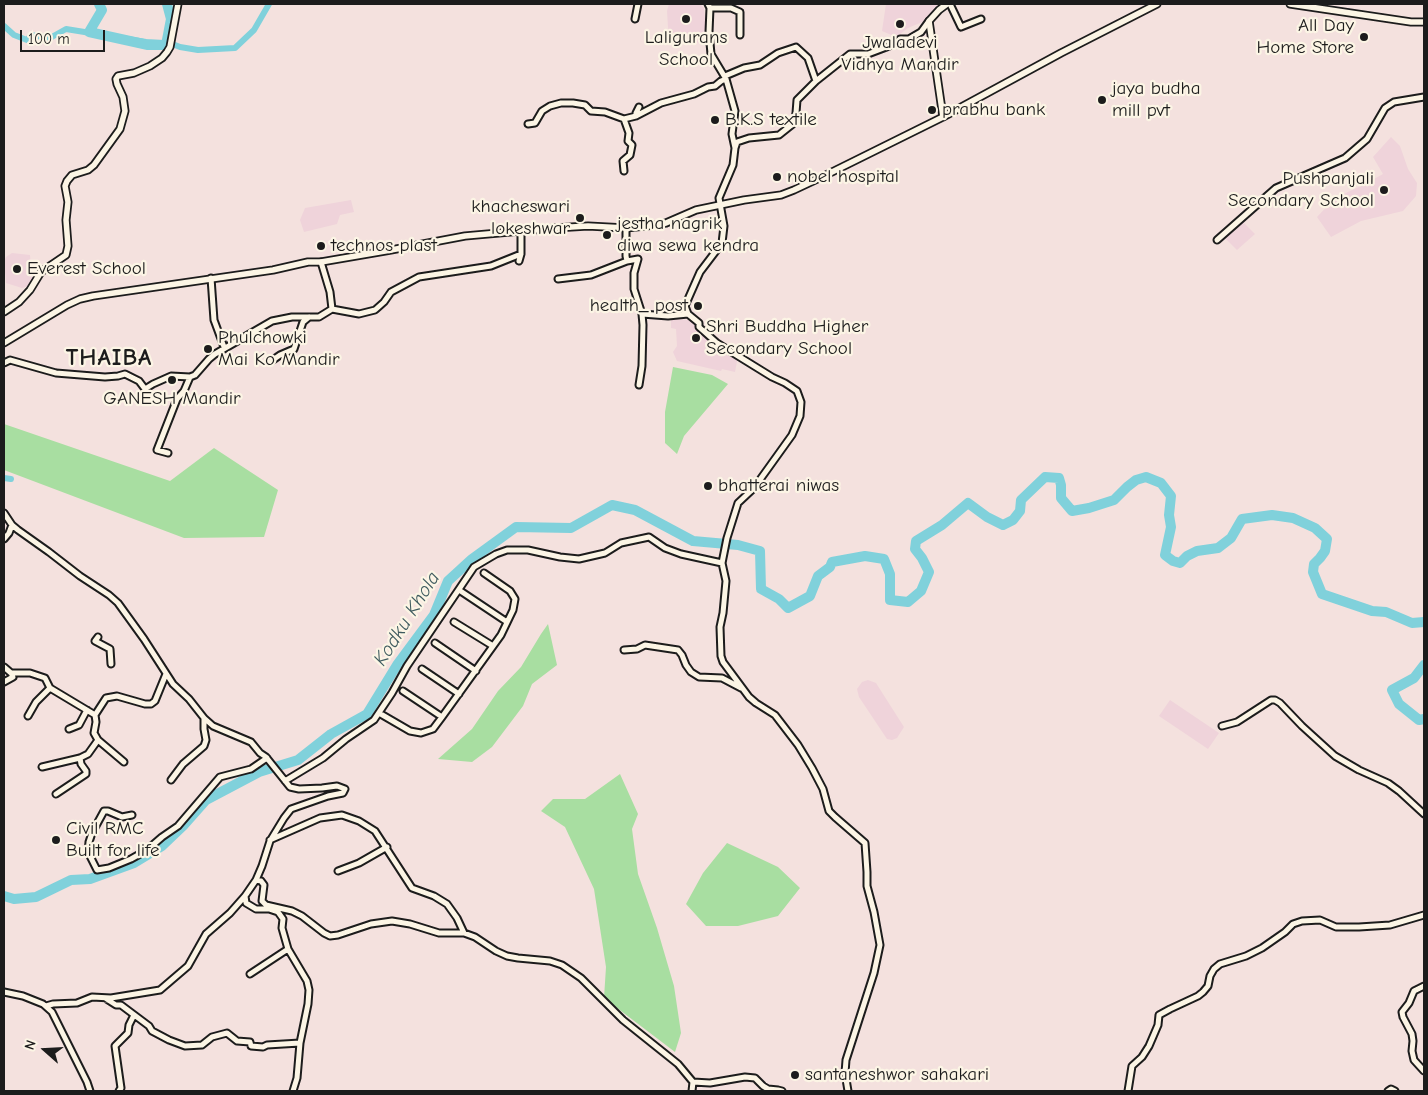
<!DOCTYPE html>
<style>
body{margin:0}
#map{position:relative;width:1428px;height:1095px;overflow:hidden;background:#f4e1de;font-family:"Comic Neue",sans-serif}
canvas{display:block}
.frame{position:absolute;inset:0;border:5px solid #1c1c1c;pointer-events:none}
.north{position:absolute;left:20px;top:1025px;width:50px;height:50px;-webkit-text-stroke:4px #fcf5e5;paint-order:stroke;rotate:289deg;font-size:14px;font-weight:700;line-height:20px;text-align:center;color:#1c1c1c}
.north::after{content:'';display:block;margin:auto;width:18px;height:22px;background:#1c1c1c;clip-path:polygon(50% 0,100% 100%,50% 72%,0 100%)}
.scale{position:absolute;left:20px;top:30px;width:85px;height:22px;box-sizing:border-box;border:2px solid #1c1c1c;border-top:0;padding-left:6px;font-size:15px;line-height:18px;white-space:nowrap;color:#1c1c1c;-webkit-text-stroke:4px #fcf5e5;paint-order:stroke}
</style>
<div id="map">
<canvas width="1428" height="1095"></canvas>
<div class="frame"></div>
<div class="north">N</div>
<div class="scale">100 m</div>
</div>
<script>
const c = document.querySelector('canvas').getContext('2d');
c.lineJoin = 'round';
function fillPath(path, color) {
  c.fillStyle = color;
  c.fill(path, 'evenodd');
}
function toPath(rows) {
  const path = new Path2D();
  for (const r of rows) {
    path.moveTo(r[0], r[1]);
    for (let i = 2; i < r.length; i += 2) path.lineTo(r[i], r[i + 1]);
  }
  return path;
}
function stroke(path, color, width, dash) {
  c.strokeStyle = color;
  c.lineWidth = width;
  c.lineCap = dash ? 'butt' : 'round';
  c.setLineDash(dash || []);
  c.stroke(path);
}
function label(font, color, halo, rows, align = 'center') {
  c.font = font + ' "Comic Neue",sans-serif';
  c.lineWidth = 4.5;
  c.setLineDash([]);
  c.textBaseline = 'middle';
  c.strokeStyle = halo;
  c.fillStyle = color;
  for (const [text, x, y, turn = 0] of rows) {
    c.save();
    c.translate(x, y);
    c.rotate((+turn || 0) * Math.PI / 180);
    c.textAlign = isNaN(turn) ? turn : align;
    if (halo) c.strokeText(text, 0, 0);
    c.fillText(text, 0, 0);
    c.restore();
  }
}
fillPath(toPath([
 [669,4,700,4,704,8,706,29,704,45,690,40,671,43,668,27,667,11],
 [886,4,945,4,927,20,908,28,896,37,882,31],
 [1391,137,1400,146,1408,169,1417,183,1416,196,1403,211,1361,221,1331,237,1317,217,1335,198,1363,185,1383,174,1373,157],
 [351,200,354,212,340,215,337,224,304,232,300,220,305,208],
 [1241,220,1255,234,1237,250,1224,237],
 [12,253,30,255,32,282,29,286,22,288,6,283,4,261,6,257],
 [671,319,689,320,706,331,738,356,735,372,722,369,721,371,677,361,673,352,677,346,676,329,671,328],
 [868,680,876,683,904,727,897,738,892,740,887,739,859,697,857,689,862,682],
 [1170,700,1219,733,1208,749,1159,716]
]), '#efd3da');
fillPath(toPath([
 [673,367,712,375,728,384,684,436,677,454,665,443,665,412],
 [4,424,170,481,214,448,278,490,264,537,184,538,4,470],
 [548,624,557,665,532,684,523,706,492,747,472,762,438,759,472,729,498,691,521,667,541,634],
 [620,774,638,814,632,829,638,874,657,928,674,986,681,1033,675,1052,604,998,606,967,594,889,565,827,541,811,553,799,585,799],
 [727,843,778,867,800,888,778,916,738,926,706,926,686,904,703,873]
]), '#a8dea1');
stroke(toPath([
 [4,26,14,35,27,40,31,35,50,38,66,29,146,42,164,43],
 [175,45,180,47,198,50,235,48,254,30,269,4],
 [4,478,11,479]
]), '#80d1db', 6);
stroke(toPath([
 [99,4,102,10,89,32,148,45,166,45,171,19,167,4],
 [1424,665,1414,678,1392,690,1399,704,1419,720,1424,719],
 [4,896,14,899,36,897,71,880,90,879,134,863,162,846,183,826,206,800,259,772,298,760,331,734,367,714,397,665,434,615,448,581,472,559,516,527,571,528,612,505,635,510,693,541,738,545,760,551,761,589,779,599,788,608,810,596,818,576,830,567,832,562,865,556,884,559,890,574,890,600,908,602,921,591,929,572,922,558,915,549,916,541,942,525,968,503,987,517,1003,525,1013,520,1020,511,1021,500,1045,477,1059,478,1061,485,1061,498,1072,511,1089,508,1114,500,1127,487,1136,480,1146,477,1161,483,1171,496,1169,515,1171,527,1165,555,1173,561,1180,563,1187,556,1197,551,1218,548,1231,538,1242,519,1272,515,1293,518,1315,528,1327,539,1325,551,1320,558,1314,564,1313,572,1322,594,1372,611,1386,612,1412,623,1424,622]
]), '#80d1db', 10);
const minor = toPath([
 [708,4,710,8,709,32,711,54,726,79,735,111,732,134,735,148,733,165,719,198,724,226,722,243,700,272,685,306,688,314,699,323,699,327,717,343,772,377,785,383,797,391,801,402,800,416,792,435,754,488,738,503,727,538,722,563,726,581,723,613,720,627,721,656,723,662,749,697,756,703,775,715,798,745,812,768,823,789,829,811,835,817,865,843,867,872,867,886,874,912,880,945,874,973,846,1060,845,1073,848,1091],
 [950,4,961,27,981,19],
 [710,8,731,8,740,12,740,35],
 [635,19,638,4],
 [725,77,725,76,744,68,760,65,778,53,796,47,808,58,816,81,797,100,796,113,794,123,779,135,749,138,737,142,735,148],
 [816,81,850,54,868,54,897,43,900,39,909,39,921,32,929,21],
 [636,116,636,113,639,107],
 [624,119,629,133,628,141,632,145,630,155,623,161,624,171],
 [528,124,535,123,542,111,550,106,561,103,573,103,585,105,591,111,605,112,624,119,636,116,661,103,694,94,708,87,715,86,721,81,726,79],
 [626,228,626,256,627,261],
 [1217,240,1276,188,1345,158,1367,139,1385,108,1394,102,1424,97],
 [519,261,521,254,521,230],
 [321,262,330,292,332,309],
 [211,278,214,320,224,347],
 [558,279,591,275,627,261,638,259,634,273,634,289,642,314,643,325,642,366,639,385],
 [642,314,668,316,688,314],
 [270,362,280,355,294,349,303,322,309,317],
 [4,363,10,360,56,373,105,377,118,376,125,374,139,381,145,389,153,384,171,376,190,377,195,375,209,359,215,354,272,321,292,317,319,317,332,309,359,314,375,310,384,302,391,292,419,277,491,266,521,254],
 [168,453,157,450,177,399,184,391,190,377],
 [4,513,12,525,18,530,49,552,80,576,109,595,118,603,144,639,173,684,189,699,204,718,213,726,251,742,260,753,266,757,290,787,299,789,322,788,337,786,345,789,343,793,328,796,291,809,284,818,270,841,262,866,256,880,245,896,246,903,256,909,269,909,278,912,283,919,282,928,288,949,307,981,309,990,308,1004,300,1043,297,1078,293,1091],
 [4,539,9,533,12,525],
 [459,590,507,622],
 [454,622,493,646],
 [98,637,95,641,110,649,111,664],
 [435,643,476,671],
 [624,650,637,649,645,645,678,650,682,655,686,665,691,672,699,677,722,678,741,688],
 [4,667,11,673,30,673,45,678,50,688,95,715,106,698,117,696,145,704,151,704,155,701,166,674],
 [422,669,459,694],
 [4,682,13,677,11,673],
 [403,691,442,717],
 [379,713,410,731,421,733,433,729,442,717,501,635,513,610,515,599,510,591,484,573],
 [95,715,96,722,94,733,98,740,124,762],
 [28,716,36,702,50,688],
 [1222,726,1237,722,1271,700,1275,700,1280,703,1302,726,1335,756,1359,770,1388,783,1399,791,1424,814],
 [69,729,79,725,87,710],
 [42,767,80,758,88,754,98,740],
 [171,780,183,764,204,746,206,740,204,729,204,718],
 [285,781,323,758,346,739,374,720,392,693,407,666,474,567,496,554,507,550,528,550,560,557,579,559,605,553,621,543,649,537,665,548,681,554,722,563],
 [56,794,86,774,86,771,81,764,80,758],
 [132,815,122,817,108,811,104,811,92,833,89,842,88,852,97,870,109,868,131,859,147,850,162,837,178,826,220,777,251,769,267,758],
 [270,840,320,818,342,815,359,821,375,831,412,888,434,896,447,904,457,918,464,933],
 [338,871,359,863,387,847],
 [256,880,261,881,264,885,262,901,266,905,292,911,302,916,324,933,330,936,338,935,371,924,392,921,410,924,439,933,464,933,475,937,496,951,507,956,518,958,550,961,562,965,581,978,623,1020,678,1064,693,1082,692,1091],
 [250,974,288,949],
 [1424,986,1414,991,1409,1003,1402,1012,1403,1017,1412,1034,1413,1041,1412,1051,1414,1060,1424,1071],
 [4,992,23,996,43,1004,52,1012,87,1082,90,1091],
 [105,998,116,1005,121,1005,149,1026,152,1031,169,1040,185,1046,202,1045,212,1037,227,1033,237,1041,250,1042,251,1046,263,1047,267,1045,300,1043],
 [46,1006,53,1004,77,1003,92,997,111,998,160,990,188,966,206,934,230,913,245,896],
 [693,1082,710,1083,745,1077,755,1078,763,1086,768,1089,778,1090,782,1091],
 [119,1091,121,1088,115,1046,128,1033,129,1025,134,1015],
 [1128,1091,1132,1066,1142,1057,1149,1046,1158,1025,1159,1015,1170,1009,1198,996,1203,992,1208,986,1210,976,1214,969,1220,964,1246,956,1262,948,1285,932,1293,924,1302,921,1320,920,1336,927,1359,927,1390,925,1424,915],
 [1388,1091,1391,1089,1395,1091]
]);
const tertiary = toPath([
 [1290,4,1411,22,1424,22],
 [943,117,929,21,939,10,947,4],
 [4,312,19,302,30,290,41,272,66,255,68,246,66,220,68,202,65,186,67,181,72,175,88,170,94,165,120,129,125,111,123,97,117,84,116,79,118,76,134,73,150,66,162,58,167,52,170,47,178,4],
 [4,343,67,305,80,299,93,296,273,270,308,262,321,262,391,250,465,236,555,228,588,226,626,228,655,225,666,223,696,210,744,200,781,195,794,190,828,174,943,117,1061,53,1157,4]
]);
stroke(minor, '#1c1c1c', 9);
stroke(tertiary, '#1c1c1c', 9);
stroke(minor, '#fcf5e5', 5);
stroke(tertiary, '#fcf5e5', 5.5);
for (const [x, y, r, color] of [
 [686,19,5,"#1c1c1c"],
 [900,24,5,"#1c1c1c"],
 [1364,37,5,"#1c1c1c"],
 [1102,100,5,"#1c1c1c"],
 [932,110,5,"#1c1c1c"],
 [715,120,5,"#1c1c1c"],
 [777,177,5,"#1c1c1c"],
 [1384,190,5,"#1c1c1c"],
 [580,218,5,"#1c1c1c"],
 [607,235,5,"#1c1c1c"],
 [321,246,5,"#1c1c1c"],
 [17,269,5,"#1c1c1c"],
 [698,306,5,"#1c1c1c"],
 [696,338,5,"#1c1c1c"],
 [208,349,5,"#1c1c1c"],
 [172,380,5,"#1c1c1c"],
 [708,486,5,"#1c1c1c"],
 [56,840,5,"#1c1c1c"],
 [795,1075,5,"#1c1c1c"]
]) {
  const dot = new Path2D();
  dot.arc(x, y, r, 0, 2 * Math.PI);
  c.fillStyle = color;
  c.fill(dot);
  stroke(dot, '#fcf5e5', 2);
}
label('19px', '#1c1c1c', '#fcf5e5', [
 ["All Day",1354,26,"right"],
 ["Home Store",1354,48,"right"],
 ["Laligurans",686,38,"center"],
 ["School",686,60,"center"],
 ["Jwaladevi",900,43,"center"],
 ["Vidhya Mandir",900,65,"center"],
 ["jaya budha",1112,89],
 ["mill pvt",1112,111],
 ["prabhu bank",942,110],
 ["B.K.S textile",725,120],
 ["nobel hospital",787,177],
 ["Pushpanjali",1374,179,"right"],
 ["Secondary School",1374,201,"right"],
 ["khacheswari",570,207,"right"],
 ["lokeshwar",570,229,"right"],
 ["jestha nagrik",617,224],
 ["diwa sewa kendra",617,246],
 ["technos plast",331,246],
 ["Everest School",27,269],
 ["health_ post",688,306,"right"],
 ["Shri Buddha Higher",706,327],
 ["Secondary School",706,349],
 ["Phulchowki",218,338],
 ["Mai Ko Mandir",218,360],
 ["GANESH Mandir",172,399,"center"],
 ["bhatterai niwas",718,486],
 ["Civil RMC",66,829],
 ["Built for life",66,851],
 ["santaneshwor sahakari",805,1075]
], 'left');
label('italic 20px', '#3f5b5f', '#fcf5e5', [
 ["Kodku Khola",407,619,-58]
]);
c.letterSpacing = '1px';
label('bold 24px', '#1c1c1c', '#fcf5e5', [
 ["THAIBA",109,358]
]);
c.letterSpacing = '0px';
</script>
